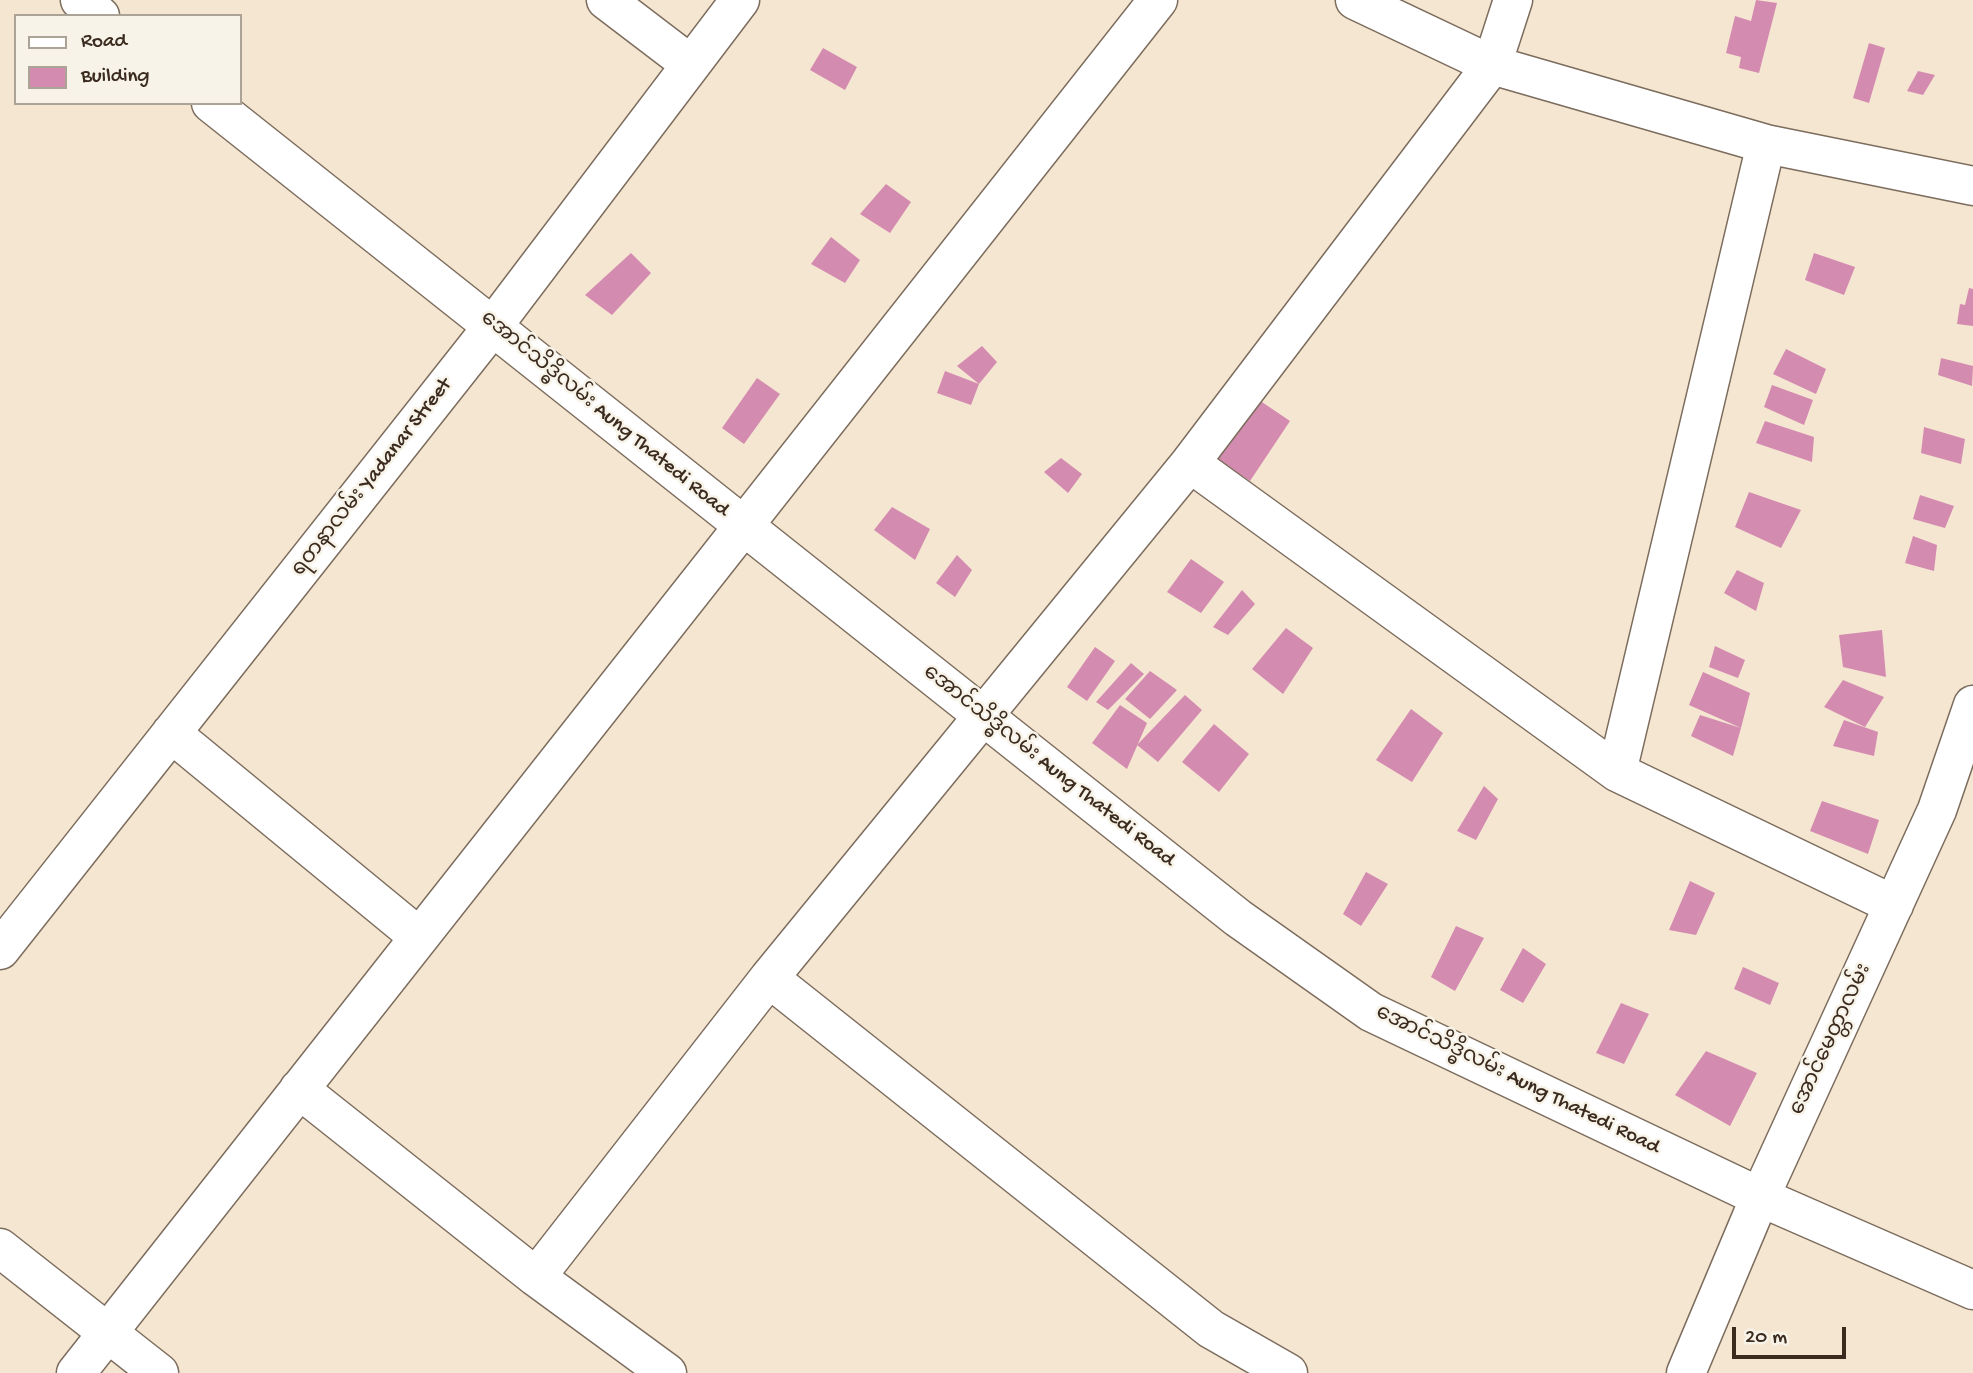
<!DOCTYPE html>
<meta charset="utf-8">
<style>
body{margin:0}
#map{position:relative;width:1973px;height:1373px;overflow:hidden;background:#f5e6d1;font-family:"Gochi Hand",sans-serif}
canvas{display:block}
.legend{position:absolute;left:14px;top:14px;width:228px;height:91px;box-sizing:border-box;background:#f7f3e8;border:2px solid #aca397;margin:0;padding:9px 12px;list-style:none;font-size:21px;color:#3b2a1e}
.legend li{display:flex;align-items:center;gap:14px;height:35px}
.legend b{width:35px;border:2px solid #aca397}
.scale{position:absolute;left:1732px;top:1327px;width:114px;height:32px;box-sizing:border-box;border:4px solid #3b2a1e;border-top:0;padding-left:9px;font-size:21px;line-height:24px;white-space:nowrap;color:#3b2a1e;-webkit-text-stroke:5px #f7f3e8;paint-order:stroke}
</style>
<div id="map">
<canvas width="1973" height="1373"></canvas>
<ul class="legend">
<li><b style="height:9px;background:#fff"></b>Road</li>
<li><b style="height:19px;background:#d48bb0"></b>Building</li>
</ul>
<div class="scale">20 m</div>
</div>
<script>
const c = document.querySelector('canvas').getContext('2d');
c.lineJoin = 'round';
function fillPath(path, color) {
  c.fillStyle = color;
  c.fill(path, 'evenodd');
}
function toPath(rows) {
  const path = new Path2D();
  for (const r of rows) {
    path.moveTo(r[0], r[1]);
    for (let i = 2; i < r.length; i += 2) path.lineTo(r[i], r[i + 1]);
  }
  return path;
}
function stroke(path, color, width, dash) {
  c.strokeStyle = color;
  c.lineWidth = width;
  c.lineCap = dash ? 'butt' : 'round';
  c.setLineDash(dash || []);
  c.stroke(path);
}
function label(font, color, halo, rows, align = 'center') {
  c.font = font + ' "Gochi Hand","Noto Sans Myanmar",sans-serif';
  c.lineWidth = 5;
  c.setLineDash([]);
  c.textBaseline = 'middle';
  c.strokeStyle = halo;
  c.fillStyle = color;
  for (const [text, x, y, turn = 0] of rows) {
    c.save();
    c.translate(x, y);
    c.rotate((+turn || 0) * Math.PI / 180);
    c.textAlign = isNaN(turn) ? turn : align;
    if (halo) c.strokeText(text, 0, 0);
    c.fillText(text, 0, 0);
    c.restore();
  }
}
fillPath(toPath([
 [1756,0,1777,3,1759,73,1739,68,1741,57,1726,53,1735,16,1751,21],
 [1869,43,1885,48,1869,103,1853,98],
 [823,48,857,67,845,90,810,70],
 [1918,71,1935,75,1923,95,1907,91],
 [886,184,911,202,890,233,860,214],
 [831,237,860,260,845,283,811,264],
 [631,253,651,273,612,315,585,295],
 [1814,253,1855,267,1844,295,1805,280],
 [1969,288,1973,289,1973,326,1957,324,1960,304,1965,305],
 [982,346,997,362,979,384,971,405,937,393,945,371,979,384,957,366],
 [1786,349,1826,369,1816,394,1773,374],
 [1941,358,1973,366,1972,386,1938,375],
 [757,378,780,394,744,444,722,428],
 [1772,385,1813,400,1804,425,1764,407],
 [1250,394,1290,421,1250,481,1210,454],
 [1765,421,1814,437,1812,462,1756,443],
 [1924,427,1965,439,1961,464,1921,453],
 [1061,458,1082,474,1068,493,1044,472],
 [1749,492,1801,510,1781,548,1735,527],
 [1920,495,1954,506,1945,528,1913,519],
 [892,507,930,529,915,560,874,530],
 [1913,536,1937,545,1934,571,1905,563],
 [957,555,972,570,955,597,936,583],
 [1191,559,1224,582,1201,613,1167,592],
 [1737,570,1764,583,1756,611,1724,593],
 [1242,590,1255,604,1228,635,1213,627],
 [1286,628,1313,648,1283,694,1252,669],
 [1882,630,1886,677,1843,667,1839,635],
 [1715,646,1745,660,1738,678,1709,667],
 [1095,647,1115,661,1087,701,1067,687],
 [1131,663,1144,674,1108,710,1096,702],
 [1150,671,1177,690,1150,719,1125,699],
 [1703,672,1750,693,1741,728,1689,705],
 [1843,680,1884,697,1865,727,1824,707],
 [1185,695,1202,710,1158,762,1137,745],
 [1120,705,1147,723,1127,769,1092,743],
 [1411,709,1443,733,1412,782,1376,760],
 [1700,715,1741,728,1733,756,1691,736],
 [1844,720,1878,732,1874,756,1833,746],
 [1214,724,1249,754,1219,792,1182,762],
 [1484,786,1498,799,1476,840,1457,831],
 [1822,801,1879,820,1868,854,1810,831],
 [1366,872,1388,884,1361,926,1343,914],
 [1690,881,1715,893,1696,935,1669,930],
 [1456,926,1484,938,1455,991,1431,977],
 [1523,948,1546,964,1523,1003,1500,990],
 [1743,967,1779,983,1770,1005,1734,989],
 [1621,1003,1649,1014,1624,1064,1596,1053],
 [1706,1051,1757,1073,1730,1126,1675,1095]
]), '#d48bb0');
const street = toPath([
 [80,0,100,16],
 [606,0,690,64],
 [1355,0,1492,65,1766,144,1973,186],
 [211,103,1238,918,1371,1012,1760,1197,1973,1290],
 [1190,463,1617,772,1894,905],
 [171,733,419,937],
 [1617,772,1766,144],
 [0,950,493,326,740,0],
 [769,978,1211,1329,1288,1373],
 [299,1089,536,1277,667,1373],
 [0,1248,159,1373],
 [536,1277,769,978,1190,463,1492,65,1513,0],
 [76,1373,1158,0],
 [1686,1373,1760,1197,1937,810,1973,705]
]);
stroke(street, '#7c6c5d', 41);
stroke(street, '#fff', 38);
label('21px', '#3b2a1e', '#f7f3e8', [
 ["အောင်သိဒ္ဓိလမ်း Aung Thatedi Road",604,415,39],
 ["ရတနာလမ်း Yadanar Street",373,478,-52],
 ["အောင်သိဒ္ဓိလမ်း Aung Thatedi Road",1048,767,38],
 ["အောင်မေတ္တာလမ်း",1832,1040,-65],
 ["အောင်သိဒ္ဓိလမ်း Aung Thatedi Road",1517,1081,26]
]);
</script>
